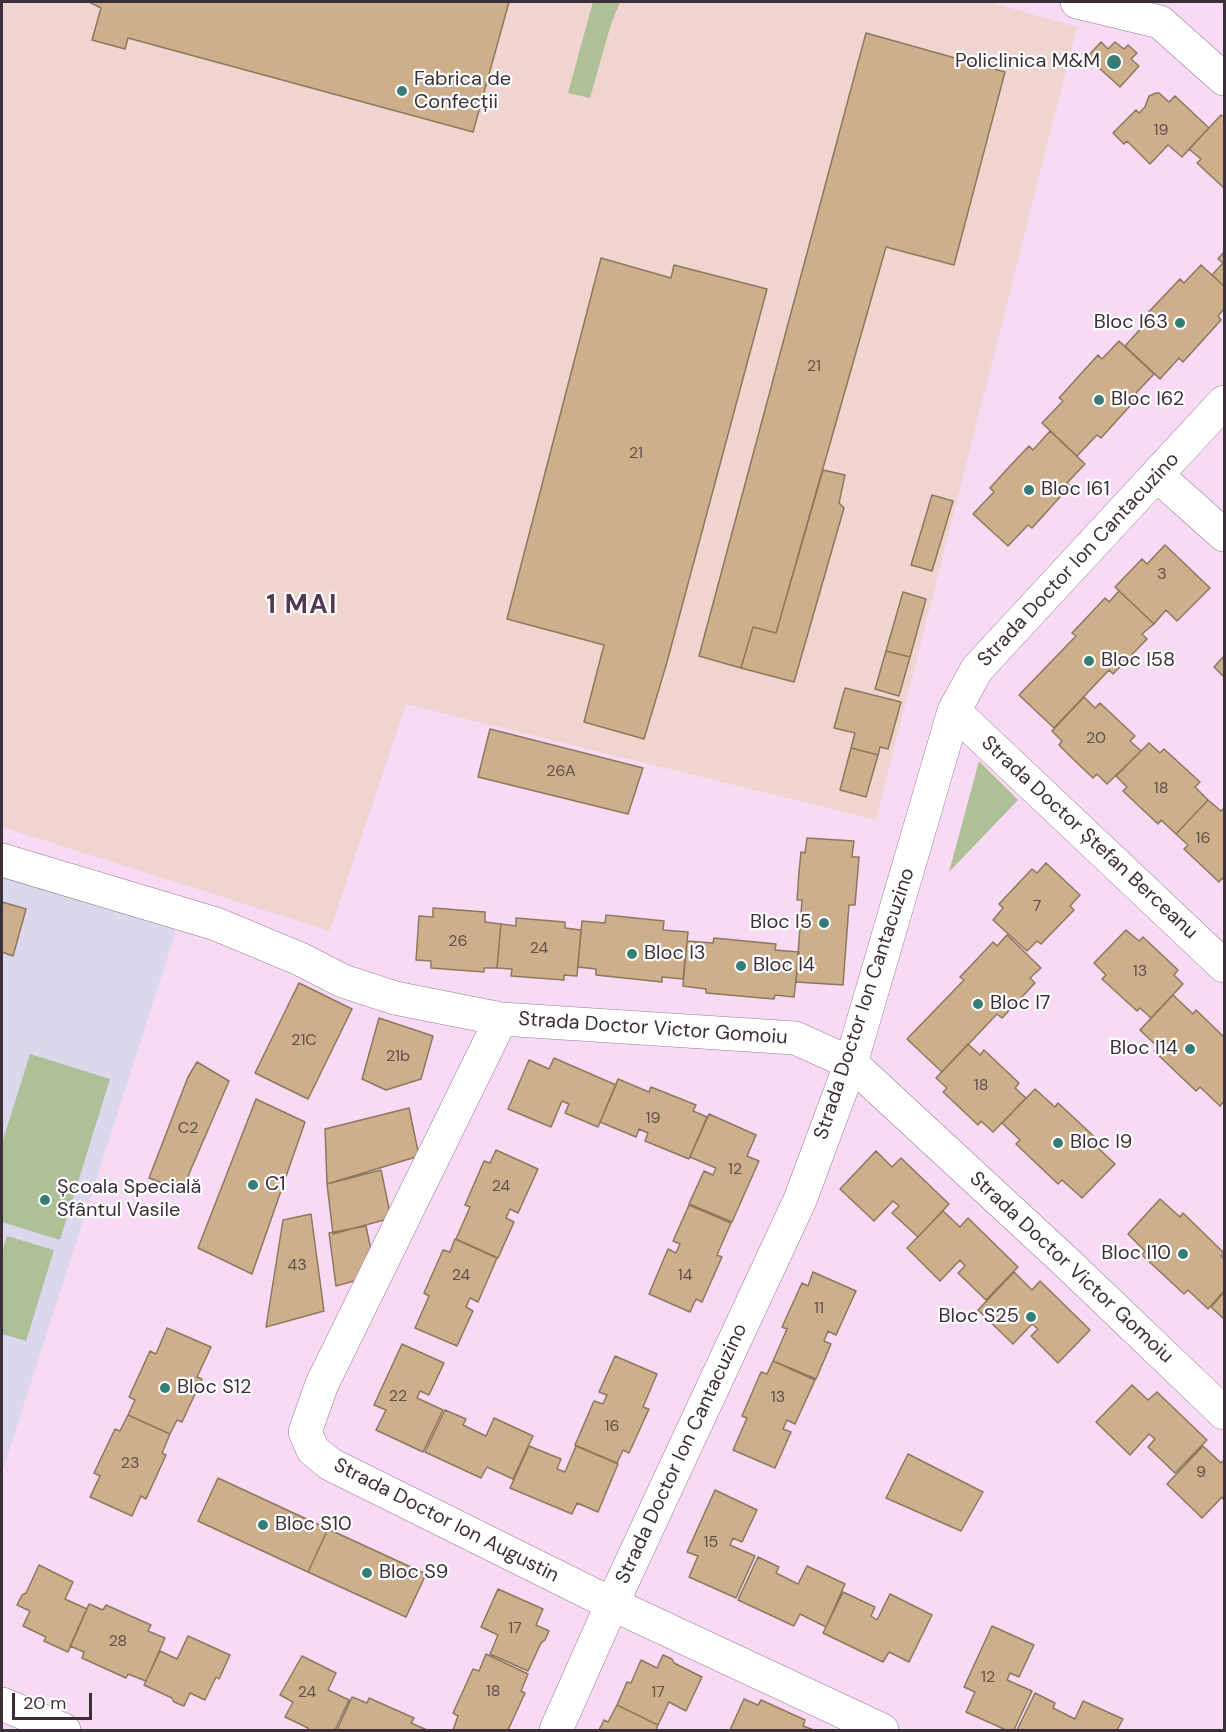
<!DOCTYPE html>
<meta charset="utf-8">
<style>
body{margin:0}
#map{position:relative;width:1226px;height:1732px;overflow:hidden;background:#f8daf5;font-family:"DM Sans",sans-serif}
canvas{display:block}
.frame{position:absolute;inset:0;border:3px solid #3b303a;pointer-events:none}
.scale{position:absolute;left:12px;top:1693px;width:80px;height:27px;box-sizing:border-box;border:3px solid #3b303a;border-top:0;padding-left:8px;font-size:18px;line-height:21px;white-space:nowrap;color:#3b303a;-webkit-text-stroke:4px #fff;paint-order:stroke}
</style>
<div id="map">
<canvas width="1226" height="1732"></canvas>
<div class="frame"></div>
<div class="scale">20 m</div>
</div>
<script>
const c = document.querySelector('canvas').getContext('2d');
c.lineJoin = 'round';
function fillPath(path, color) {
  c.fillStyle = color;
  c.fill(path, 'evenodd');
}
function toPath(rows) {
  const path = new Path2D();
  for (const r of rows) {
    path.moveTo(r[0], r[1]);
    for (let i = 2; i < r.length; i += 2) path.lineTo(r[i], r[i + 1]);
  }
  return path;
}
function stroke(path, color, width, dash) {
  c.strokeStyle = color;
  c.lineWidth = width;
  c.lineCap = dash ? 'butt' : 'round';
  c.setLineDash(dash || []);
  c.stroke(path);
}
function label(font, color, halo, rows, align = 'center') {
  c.font = font + ' "DM Sans",sans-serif';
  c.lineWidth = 4.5;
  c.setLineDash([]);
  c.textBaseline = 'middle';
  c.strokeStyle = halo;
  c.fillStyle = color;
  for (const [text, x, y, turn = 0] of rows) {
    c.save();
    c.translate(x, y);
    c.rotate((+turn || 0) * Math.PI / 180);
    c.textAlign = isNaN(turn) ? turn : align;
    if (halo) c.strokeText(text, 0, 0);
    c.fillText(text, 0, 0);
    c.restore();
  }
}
fillPath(toPath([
 [2,2,989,2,1077,27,876,820,406,704,330,931,2,827]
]), '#efd4d0');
fillPath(toPath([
 [2,875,177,928,2,1473]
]), '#dbd8ee');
fillPath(toPath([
 [593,2,620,2,611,24,590,98,568,93],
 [979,761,1018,800,949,872],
 [30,1054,110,1079,60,1240,2,1222,2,1143],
 [7,1236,54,1250,26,1341,2,1334,2,1253]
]), '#aec096');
const building = toPath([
 [89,2,509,2,473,132,128,38,125,49,92,40,101,8,89,2],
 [866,33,1005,72,954,265,886,247,776,633,753,627,741,668,699,656,866,33],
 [1101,42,1108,49,1115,42,1124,49,1128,45,1137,53,1131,59,1139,66,1120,87,1087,57,1101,42],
 [1156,93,1159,93,1169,102,1175,96,1209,128,1182,157,1168,145,1150,164,1127,141,1124,144,1113,133,1136,110,1139,113,1145,107,1149,96,1156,93],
 [1221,115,1224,117,1224,188,1197,163,1201,159,1189,149,1221,115],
 [1224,252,1224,286,1212,275,1223,263,1218,259,1224,252],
 [601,258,671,278,674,265,767,289,667,662,644,739,584,722,604,645,507,619,601,258],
 [1201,265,1224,286,1224,309,1218,316,1221,320,1183,362,1179,358,1160,379,1125,346,1144,325,1140,321,1180,279,1184,283,1201,265],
 [1119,341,1154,374,1136,393,1139,396,1101,438,1097,435,1077,456,1042,423,1063,401,1059,398,1098,355,1102,359,1119,341],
 [1050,431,1085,464,1067,483,1070,486,1032,528,1028,525,1008,546,973,514,994,492,990,488,1009,467,1029,446,1033,450,1050,431],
 [823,470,845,475,839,503,844,508,794,682,741,668,753,627,776,633,823,470],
 [932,495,953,501,932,571,911,565,932,495],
 [1165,545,1210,588,1177,621,1166,610,1154,624,1115,587,1142,559,1147,564,1165,545],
 [1119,591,1154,624,1142,634,1147,639,1113,674,1109,670,1054,728,1019,695,1076,636,1072,633,1091,613,1105,598,1109,602,1119,591],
 [903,592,926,599,910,657,886,651,903,592],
 [886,651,910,657,899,696,875,689,886,651],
 [1224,656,1224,677,1214,667,1224,656],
 [845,688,901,702,888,749,880,747,878,755,851,748,855,733,834,728,845,688],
 [1084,697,1095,708,1100,703,1135,736,1130,741,1141,751,1107,784,1097,774,1093,778,1073,759,1059,745,1062,741,1052,731,1084,697],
 [490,729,643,768,628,814,478,777,490,729],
 [1149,743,1160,753,1164,749,1200,782,1195,787,1208,800,1176,834,1161,820,1158,824,1123,791,1127,787,1116,776,1149,743],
 [851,748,878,755,866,797,840,790,851,748],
 [1208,800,1221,811,1224,808,1224,880,1222,878,1219,882,1184,849,1188,845,1176,834,1208,800],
 [807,838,854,841,852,857,859,857,855,905,849,905,843,985,796,982,802,900,797,900,799,872,801,852,805,853,807,838],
 [1046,863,1080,895,1070,906,1074,910,1041,944,1037,941,1027,951,993,920,1003,908,999,904,1032,869,1037,873,1046,863],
 [2,902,26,909,13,956,2,952,2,902],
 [433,908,485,912,485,922,501,924,497,968,484,968,484,972,431,968,431,961,416,960,419,916,433,917,433,908],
 [606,915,664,921,663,930,688,932,683,979,662,977,662,982,596,975,596,969,578,967,582,921,605,923,606,915],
 [516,918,565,922,565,928,581,930,577,976,564,975,564,980,511,976,512,969,497,968,501,924,516,926,516,918],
 [1126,930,1139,941,1143,937,1178,970,1174,975,1183,984,1151,1018,1140,1008,1137,1011,1102,979,1106,975,1094,963,1126,930],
 [1007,935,1041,968,1030,978,1035,983,1002,1018,997,1014,942,1072,907,1039,964,980,960,977,980,956,993,942,997,946,1007,935],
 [714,938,776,944,775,950,799,952,794,997,775,995,774,999,706,993,706,989,683,986,687,941,713,943,714,938],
 [299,983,352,1009,308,1099,255,1073,299,983],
 [1173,995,1193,1014,1196,1010,1224,1037,1224,1101,1220,1106,1200,1087,1196,1091,1154,1051,1158,1047,1140,1030,1173,995],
 [379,1018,433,1036,421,1079,386,1090,362,1079,379,1018],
 [968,1044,980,1055,984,1050,1019,1083,1015,1088,1026,1098,993,1132,981,1121,978,1125,958,1106,943,1092,947,1088,936,1078,968,1044],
 [554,1058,616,1085,598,1127,565,1113,569,1104,562,1101,551,1127,508,1109,529,1060,549,1069,554,1058],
 [197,1062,229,1081,182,1190,149,1178,188,1077,197,1062],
 [618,1079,649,1092,651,1087,696,1105,693,1111,707,1117,689,1159,645,1141,648,1133,639,1129,636,1137,600,1122,618,1079],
 [1035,1089,1055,1107,1058,1103,1100,1142,1096,1146,1115,1164,1082,1198,1062,1180,1058,1184,1016,1144,1020,1140,1002,1123,1035,1089],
 [256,1099,305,1122,252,1274,198,1248,256,1099],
 [409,1108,419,1156,327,1184,325,1129,409,1108],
 [709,1114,756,1135,747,1156,759,1161,732,1222,689,1204,704,1171,713,1175,716,1168,690,1157,709,1114],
 [496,1150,538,1169,518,1213,510,1209,506,1218,514,1222,498,1258,456,1239,470,1207,465,1205,484,1161,490,1163,496,1150],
 [876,1151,892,1167,901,1158,949,1204,918,1237,892,1213,899,1206,893,1201,874,1221,840,1189,876,1151],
 [381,1170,391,1218,333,1234,327,1184,381,1170],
 [1160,1199,1180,1217,1183,1213,1224,1253,1221,1256,1224,1259,1224,1291,1208,1309,1188,1290,1184,1294,1142,1255,1145,1251,1128,1234,1160,1199],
 [689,1205,731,1223,717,1255,722,1257,702,1302,696,1299,690,1312,649,1294,668,1249,676,1253,680,1244,673,1241,689,1205],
 [943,1211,960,1227,968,1218,1018,1267,986,1300,958,1273,965,1266,960,1260,940,1281,907,1248,943,1211],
 [311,1214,324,1311,266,1327,283,1220,311,1214],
 [366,1226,376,1275,336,1286,329,1233,366,1226],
 [455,1239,497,1258,478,1302,470,1298,466,1307,473,1311,457,1346,415,1328,429,1296,424,1293,443,1250,450,1252,455,1239],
 [813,1272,856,1291,836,1335,828,1331,824,1341,831,1344,816,1379,773,1361,787,1329,782,1327,802,1283,808,1286,813,1272],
 [1014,1272,1032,1290,1040,1281,1090,1330,1058,1363,1031,1336,1038,1329,1032,1324,1013,1344,978,1310,1014,1272],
 [1224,1292,1224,1319,1211,1307,1224,1292],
 [167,1328,211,1347,197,1377,202,1379,182,1422,177,1420,170,1434,128,1415,135,1400,129,1397,150,1351,156,1354,167,1328],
 [402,1344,444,1363,429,1395,420,1391,417,1398,443,1410,423,1452,376,1430,386,1410,374,1405,402,1344],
 [615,1356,657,1374,643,1407,649,1409,629,1453,623,1450,617,1463,575,1445,594,1401,603,1404,607,1395,599,1392,615,1356],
 [773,1361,815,1380,795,1424,787,1420,783,1429,791,1432,775,1468,733,1450,747,1418,742,1416,761,1372,767,1374,773,1361],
 [1132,1385,1148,1400,1157,1392,1207,1440,1175,1473,1148,1447,1155,1439,1149,1434,1130,1455,1096,1422,1132,1385],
 [445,1410,466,1419,463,1425,486,1436,494,1418,533,1436,513,1479,487,1467,481,1478,425,1452,445,1410],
 [128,1415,170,1434,162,1453,166,1455,146,1499,141,1496,132,1516,90,1497,100,1476,94,1473,115,1429,120,1431,128,1415],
 [529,1446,561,1459,557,1469,565,1472,576,1446,618,1464,598,1512,577,1503,572,1514,510,1488,529,1446],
 [1203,1446,1221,1463,1224,1460,1224,1500,1222,1497,1202,1518,1167,1484,1203,1446],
 [908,1454,983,1492,961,1531,886,1498,908,1454],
 [218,1478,328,1529,308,1572,198,1521,218,1478],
 [715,1490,757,1510,742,1542,733,1538,730,1545,755,1556,736,1598,689,1577,698,1556,687,1552,715,1490],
 [328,1529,426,1574,406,1617,308,1572,328,1529],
 [758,1557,779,1567,776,1573,798,1584,807,1566,845,1584,826,1627,800,1614,794,1626,738,1600,758,1557],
 [39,1565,73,1582,65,1599,87,1609,68,1652,44,1641,46,1637,23,1626,30,1611,17,1605,22,1595,26,1593,39,1565],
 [498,1589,543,1609,536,1625,549,1631,545,1640,541,1643,528,1671,490,1654,498,1635,481,1627,498,1589],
 [843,1592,875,1607,871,1616,877,1620,890,1594,932,1615,909,1662,889,1652,883,1662,823,1633,843,1592],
 [89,1604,103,1610,106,1605,151,1625,148,1631,165,1638,146,1681,128,1674,126,1678,82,1658,84,1652,70,1646,89,1604],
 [992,1626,1034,1645,1019,1677,1010,1673,1007,1680,1032,1691,1014,1730,1006,1730,966,1712,975,1692,964,1687,992,1626],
 [188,1636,230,1655,219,1679,216,1677,205,1700,190,1693,184,1706,174,1702,172,1698,144,1685,160,1651,177,1659,188,1636],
 [486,1654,528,1674,521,1691,525,1693,508,1730,453,1730,458,1716,453,1713,473,1669,479,1671,486,1654],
 [663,1655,672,1659,674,1663,702,1677,686,1711,669,1702,658,1725,617,1705,627,1682,631,1683,641,1660,657,1668,663,1655],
 [302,1656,336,1673,328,1690,349,1700,335,1730,307,1730,308,1728,285,1717,293,1702,280,1695,302,1656],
 [1035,1693,1055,1703,1053,1708,1075,1719,1083,1701,1123,1719,1117,1730,1017,1730,1035,1693],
 [352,1697,367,1703,369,1698,414,1718,411,1723,427,1730,337,1730,352,1697],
 [744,1699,758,1705,761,1700,805,1720,803,1726,814,1730,730,1730,744,1699],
 [617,1705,658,1725,656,1730,599,1730,604,1720,608,1722,617,1705]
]);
fillPath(building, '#cdb08b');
stroke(building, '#8d785d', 1.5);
const minor = toPath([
 [1077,2,1160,22,1224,79],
 [1158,476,1224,535],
 [954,711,1224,966],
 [2,860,216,924,300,959,343,981,395,998,501,1019,795,1038,851,1063,1065,1261,1224,1413],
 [501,1019,322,1384,305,1432,313,1450,330,1464,612,1604,882,1730],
 [2,1704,64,1730],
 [556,1730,612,1604,800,1200,851,1063,954,711,977,669,1224,402]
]);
stroke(minor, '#957b93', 34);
stroke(minor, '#fff', 33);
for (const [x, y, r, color] of [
 [1114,62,8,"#357d76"],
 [402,91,6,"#357d76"],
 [1180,323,6,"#357d76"],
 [1099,400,6,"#357d76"],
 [1029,490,6,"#357d76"],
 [1089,661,6,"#357d76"],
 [824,923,6,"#357d76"],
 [632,954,6,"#357d76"],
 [741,966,6,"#357d76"],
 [978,1004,6,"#357d76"],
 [1190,1049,6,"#357d76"],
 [1058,1143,6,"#357d76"],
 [253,1185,6,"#357d76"],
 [45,1200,6,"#357d76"],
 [1183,1254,6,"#357d76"],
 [1031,1317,6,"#357d76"],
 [165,1388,6,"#357d76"],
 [263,1525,6,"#357d76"],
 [367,1573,6,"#357d76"]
]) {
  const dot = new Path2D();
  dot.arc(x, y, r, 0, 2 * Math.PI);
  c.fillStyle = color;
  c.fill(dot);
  stroke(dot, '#fff', 2);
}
label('16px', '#60504e', null, [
 ["19",1161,131],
 ["21",814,367],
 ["21",636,454],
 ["3",1162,575],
 ["20",1096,739],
 ["26A",561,772],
 ["18",1161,789],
 ["16",1203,839],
 ["7",1037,907],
 ["26",458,942],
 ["24",539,949],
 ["13",1140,972],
 ["21C",304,1041],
 ["21b",398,1057],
 ["18",981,1086],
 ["19",653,1119],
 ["C2",188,1129],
 ["12",735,1170],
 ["24",501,1187],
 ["43",297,1266],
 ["24",461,1276],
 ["14",685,1276],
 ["11",819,1309],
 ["22",398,1397],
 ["13",778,1398],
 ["16",612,1427],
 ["23",130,1464],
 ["9",1201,1473],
 ["15",711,1543],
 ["17",515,1629],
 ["28",118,1642],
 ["12",988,1678],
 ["18",493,1692],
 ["24",307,1693],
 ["17",658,1693]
]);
label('20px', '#3b303a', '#fff', [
 ["Policlinica M&M",1100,62,"right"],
 ["Fabrica de",414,80],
 ["Confecții",414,103],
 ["Bloc I63",1168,323,"right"],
 ["Bloc I62",1111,400],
 ["Bloc I61",1041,490],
 ["Bloc I58",1101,661],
 ["Bloc I5",812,923,"right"],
 ["Bloc I3",644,954],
 ["Bloc I4",753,966],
 ["Bloc I7",990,1004],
 ["Bloc I14",1178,1049,"right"],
 ["Bloc I9",1070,1143],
 ["C1",265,1185],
 ["Școala Specială",57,1188],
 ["Sfântul Vasile",57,1211],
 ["Bloc I10",1171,1254,"right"],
 ["Bloc S25",1019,1317,"right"],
 ["Bloc S12",177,1388],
 ["Bloc S10",275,1525],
 ["Bloc S9",379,1573]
], 'left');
label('20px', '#3b303a', '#fff', [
 ["Strada Doctor Ion Cantacuzino",1079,560,-47],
 ["Strada Doctor Ștefan Berceanu",1089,838,43],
 ["Strada Doctor Ion Cantacuzino",865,1004,-72],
 ["Strada Doctor Victor Gomoiu",653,1029,4],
 ["Strada Doctor Victor Gomoiu",1071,1268,43],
 ["Strada Doctor Ion Cantacuzino",682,1454,-65],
 ["Strada Doctor Ion Augustin",446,1521,27]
]);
c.letterSpacing = '1.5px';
label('bold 26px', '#513a4f', '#fff', [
 ["1 MAI",302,606]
]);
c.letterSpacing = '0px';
</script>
